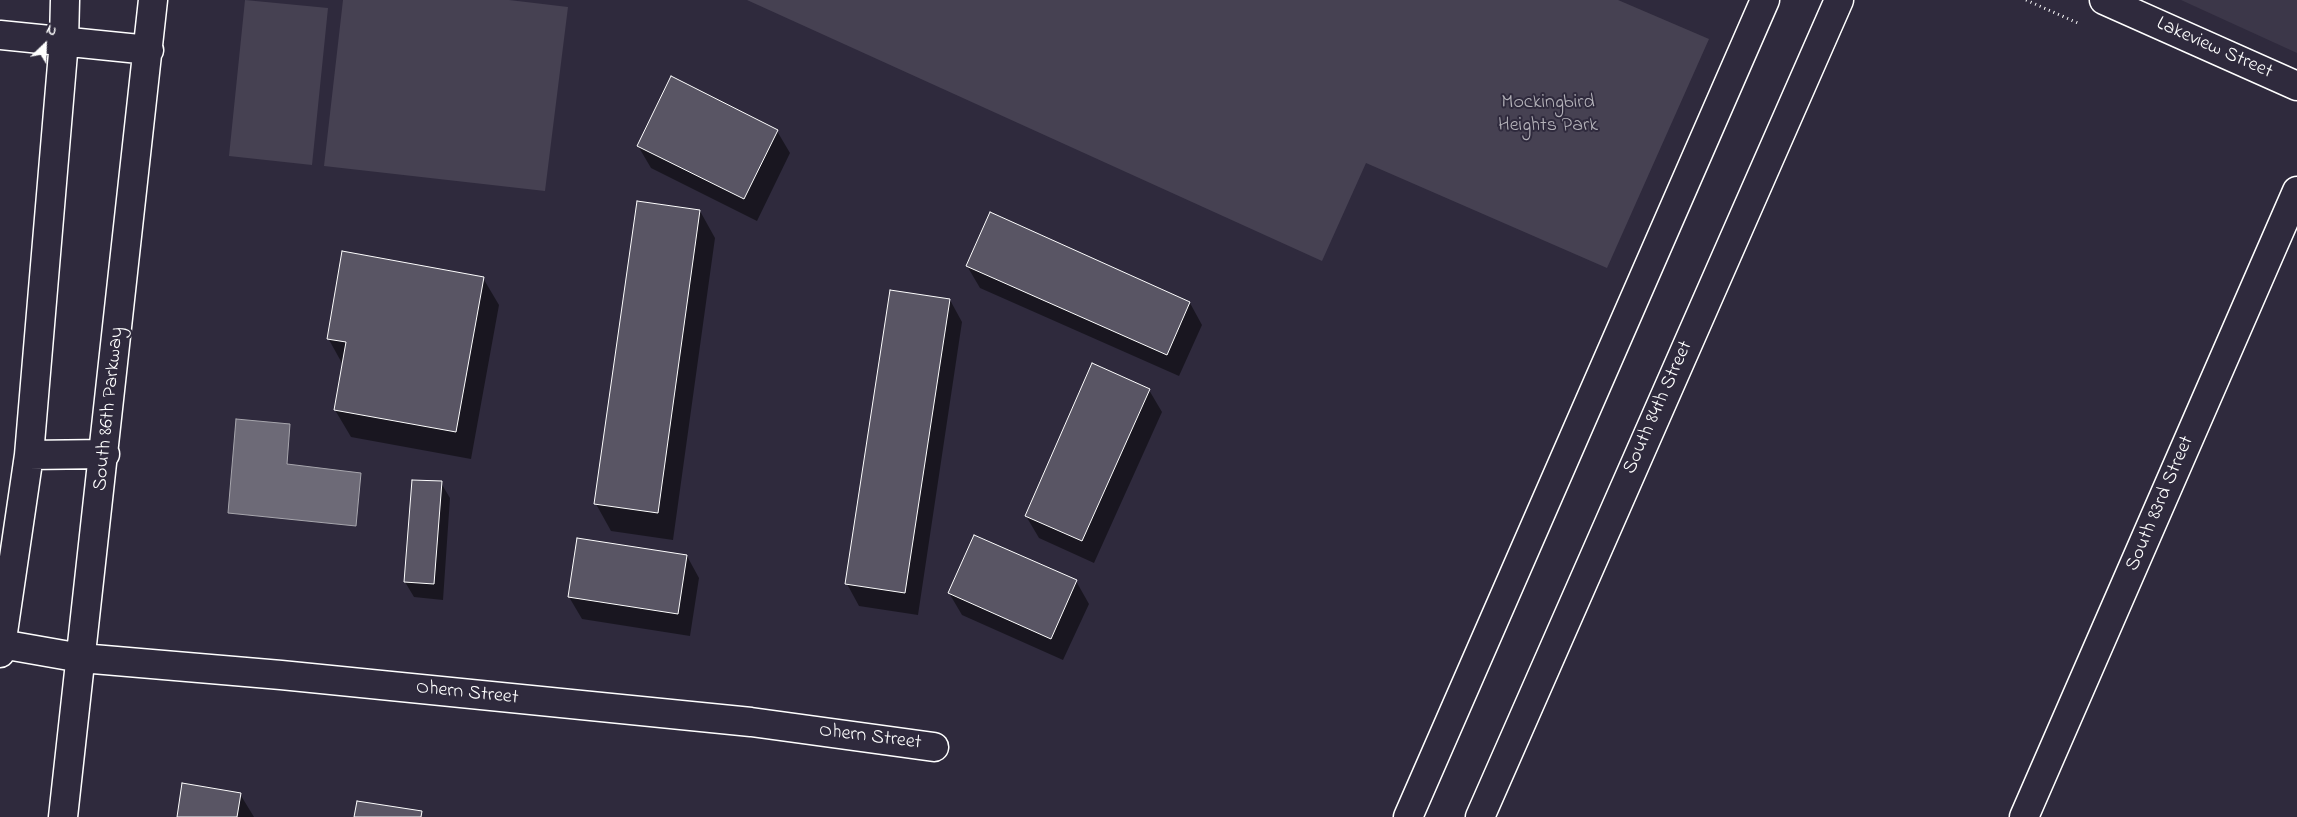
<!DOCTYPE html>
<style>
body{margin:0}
#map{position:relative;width:2297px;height:817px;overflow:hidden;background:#2f2a3d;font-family:"Indie Flower",sans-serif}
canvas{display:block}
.north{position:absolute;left:20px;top:20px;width:50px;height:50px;-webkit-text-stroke:4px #2f2a3d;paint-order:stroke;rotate:24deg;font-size:14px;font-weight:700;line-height:20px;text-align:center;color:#fff}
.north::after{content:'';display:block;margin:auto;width:18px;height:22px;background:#fff;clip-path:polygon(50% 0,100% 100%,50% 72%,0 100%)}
</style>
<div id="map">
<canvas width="2297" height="817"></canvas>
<div class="north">N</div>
</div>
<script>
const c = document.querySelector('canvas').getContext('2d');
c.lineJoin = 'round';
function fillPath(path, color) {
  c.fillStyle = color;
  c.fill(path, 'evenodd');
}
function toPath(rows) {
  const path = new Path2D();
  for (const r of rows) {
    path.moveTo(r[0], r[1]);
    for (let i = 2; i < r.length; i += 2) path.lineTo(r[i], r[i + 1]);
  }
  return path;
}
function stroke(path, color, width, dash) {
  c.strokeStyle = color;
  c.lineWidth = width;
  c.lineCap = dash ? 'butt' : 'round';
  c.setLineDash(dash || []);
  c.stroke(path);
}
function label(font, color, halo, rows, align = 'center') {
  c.font = font + ' "Indie Flower",sans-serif';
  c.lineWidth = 4;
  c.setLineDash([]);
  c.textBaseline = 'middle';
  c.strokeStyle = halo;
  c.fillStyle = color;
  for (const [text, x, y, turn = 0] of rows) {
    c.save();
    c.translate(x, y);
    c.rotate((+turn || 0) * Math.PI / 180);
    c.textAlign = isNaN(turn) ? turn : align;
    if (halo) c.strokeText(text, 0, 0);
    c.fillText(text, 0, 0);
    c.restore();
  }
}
fillPath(toPath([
 [2181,0,2297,0,2297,53]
]), '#3c3749');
fillPath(toPath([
 [245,0,328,8,312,165,229,156],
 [343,0,509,0,568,7,545,191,324,166],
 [747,0,1618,0,1709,39,1607,268,1366,163,1322,261]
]), '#464152');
const water = toPath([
 [236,419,290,424,287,464,361,473,356,526,228,513,236,419]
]);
fillPath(water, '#6d6a77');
stroke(water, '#a7a6ad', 1);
fillPath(toPath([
 [777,131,790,153,757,221,651,168,638,146],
 [700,211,715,238,673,540,611,531,596,504],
 [967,266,1190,303,1202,325,1179,376,980,288],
 [483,278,499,305,471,459,351,437,335,410,343,365,328,338],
 [950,300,962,322,918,615,859,606,847,584],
 [1149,390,1162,412,1094,563,1039,538,1026,516],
 [441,483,450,498,443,600,414,597,405,582],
 [687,556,699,578,690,636,582,619,569,597],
 [1076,581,1089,604,1063,660,962,615,949,593],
 [240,794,254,817,178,817]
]), '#0007');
const building = toPath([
 [671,76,778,130,744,199,637,146,671,76],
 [637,201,700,210,658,513,594,504,637,201],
 [990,212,1190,302,1167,355,966,266,990,212],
 [342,251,484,277,456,432,334,410,346,342,327,339,342,251],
 [890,290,950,299,905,593,845,584,890,290],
 [1092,363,1150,389,1082,541,1025,516,1092,363],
 [412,480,442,481,434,584,404,582,412,480],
 [974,535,1077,580,1051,639,948,593,974,535],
 [577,538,687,555,678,614,568,597,577,538],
 [182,783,241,793,237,817,177,817,182,783],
 [357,801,422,811,421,817,354,817,357,801]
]);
fillPath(building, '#595564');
stroke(building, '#fff', 1);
const minor = toPath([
 [2104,0,2297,86],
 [0,35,149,50],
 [29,455,105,454],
 [1,644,81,658,281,675,751,722,934,747],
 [0,653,29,455,64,41,65,0],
 [63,817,153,0],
 [2024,817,2297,191]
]);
const major = toPath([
 [1408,817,1765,0],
 [1480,817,1839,0]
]);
stroke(minor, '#fff', 31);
stroke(major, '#fff', 31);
stroke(toPath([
 [2026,0,2080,24]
]), '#fff', 3, [1, 4]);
stroke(minor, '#2f2a3d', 28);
stroke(major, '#2f2a3d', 28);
label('20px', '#fff', '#2f2a3d', [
 ["Lakeview Street",2214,49,24],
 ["South 84th Street",1659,408,-66],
 ["South 86th Parkway",110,409,-84],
 ["South 83rd Street",2161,504,-67],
 ["Ohern Street",467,694,6],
 ["Ohern Street",870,738,7]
]);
label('20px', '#b5b3ba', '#2f2a3d', [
 ["Mockingbird",1548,104],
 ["Heights Park",1548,127]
]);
</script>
